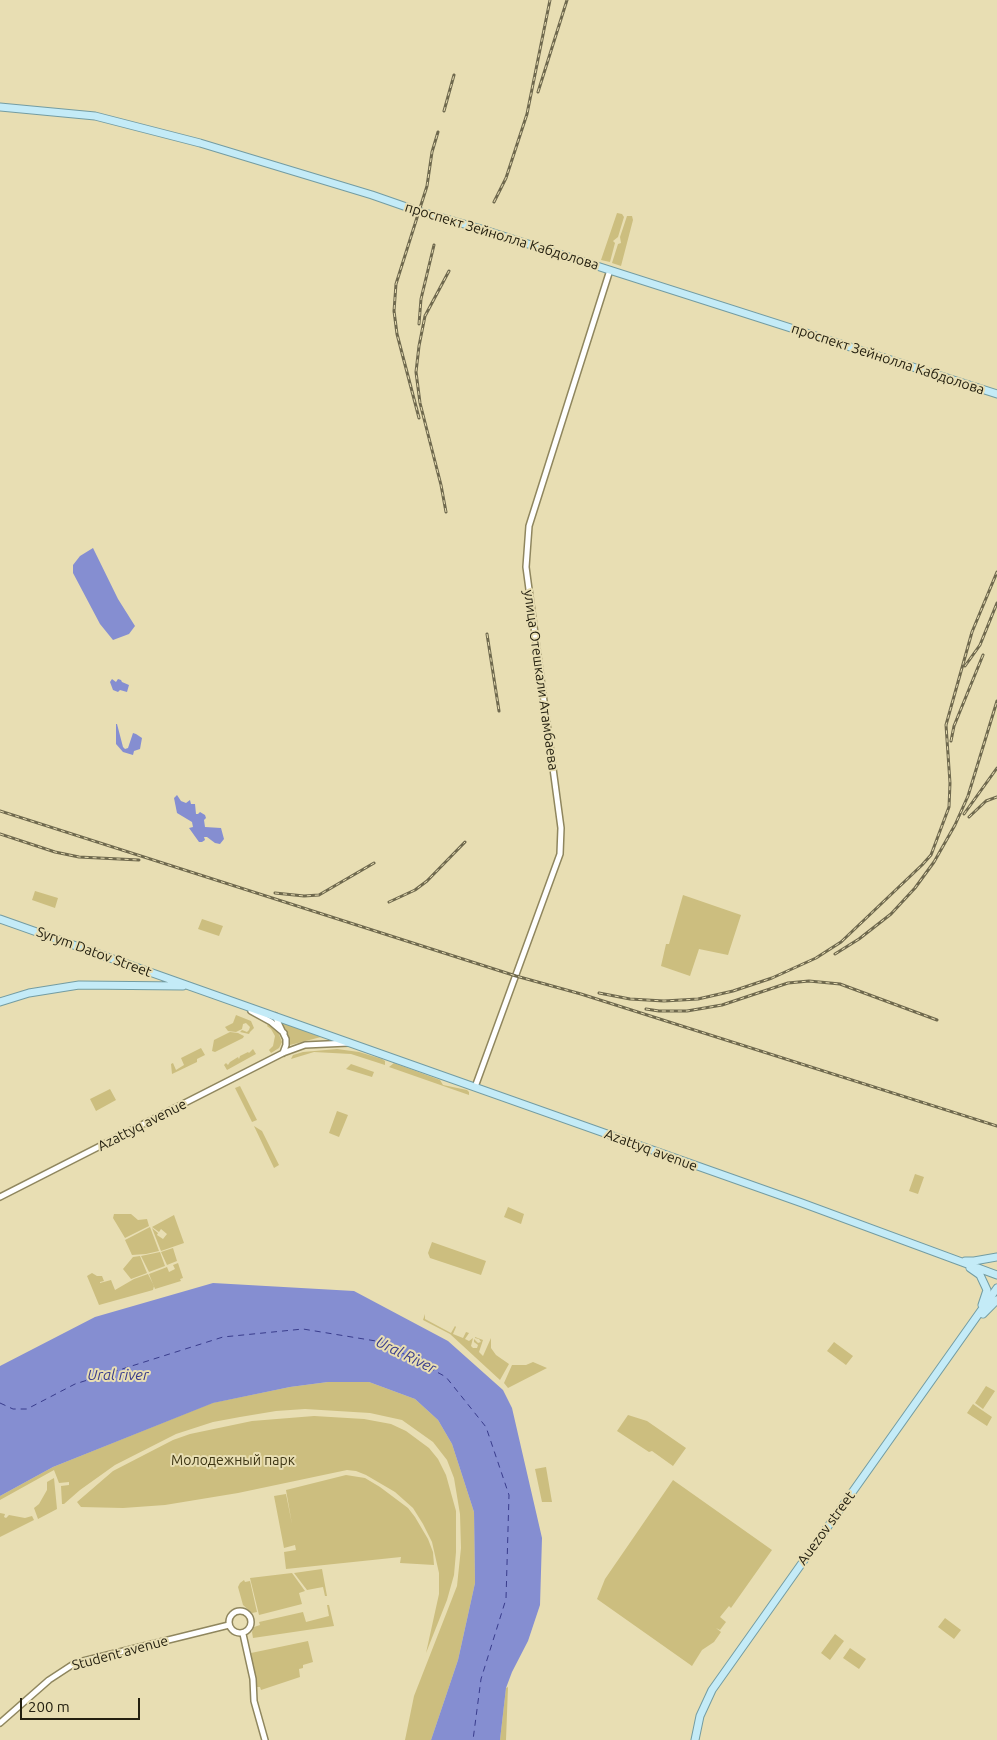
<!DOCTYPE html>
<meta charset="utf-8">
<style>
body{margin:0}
#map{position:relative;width:997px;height:1740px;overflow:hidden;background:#e8deb3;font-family:Ubuntu,sans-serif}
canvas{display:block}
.scale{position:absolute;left:20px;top:1698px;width:120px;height:22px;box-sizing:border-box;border:2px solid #242010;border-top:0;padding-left:6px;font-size:15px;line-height:18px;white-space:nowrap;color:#242010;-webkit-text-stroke:4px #e8deb3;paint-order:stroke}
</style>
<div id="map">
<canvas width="997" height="1740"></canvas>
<div class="scale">200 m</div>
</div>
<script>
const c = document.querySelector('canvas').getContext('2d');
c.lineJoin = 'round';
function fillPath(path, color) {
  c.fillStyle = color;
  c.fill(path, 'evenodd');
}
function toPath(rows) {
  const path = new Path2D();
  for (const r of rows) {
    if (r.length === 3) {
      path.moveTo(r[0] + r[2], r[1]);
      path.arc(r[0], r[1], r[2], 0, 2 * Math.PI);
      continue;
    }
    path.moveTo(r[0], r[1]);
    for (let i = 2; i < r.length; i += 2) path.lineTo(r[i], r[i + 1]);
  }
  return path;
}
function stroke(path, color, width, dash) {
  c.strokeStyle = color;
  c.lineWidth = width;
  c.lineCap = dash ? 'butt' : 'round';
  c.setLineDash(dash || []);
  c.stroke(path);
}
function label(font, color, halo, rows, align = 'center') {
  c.font = font + ' Ubuntu,sans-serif';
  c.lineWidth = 4;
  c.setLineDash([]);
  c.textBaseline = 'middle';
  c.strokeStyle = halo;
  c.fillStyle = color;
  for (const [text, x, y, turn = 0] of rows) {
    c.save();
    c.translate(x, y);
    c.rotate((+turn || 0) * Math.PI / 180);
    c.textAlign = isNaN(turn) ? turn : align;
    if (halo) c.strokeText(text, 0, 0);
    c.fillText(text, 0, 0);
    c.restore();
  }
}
fillPath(toPath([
 [617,213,622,214,624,217,618,237,613,241,615,243,610,262,601,260],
 [627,216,632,216,633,220,621,266,612,263,618,244,621,243,620,237],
 [35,891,58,898,55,908,32,900],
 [683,895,741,915,728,955,699,949,690,976,661,966,666,944,669,944],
 [202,919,223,926,219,936,198,929],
 [236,1015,251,1021,254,1028,250,1032,249,1034,240,1032,242,1030,247,1032,249,1030,250,1027,246,1023,243,1024,242,1029,236,1032,228,1031,225,1027,233,1023],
 [269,1023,278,1032,282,1042,279,1048,271,1053,269,1050,273,1046,275,1036,271,1029,267,1026],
 [283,1023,321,1037,290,1045,287,1032],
 [230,1032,238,1033,244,1036,243,1038,215,1052,212,1051,214,1040],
 [201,1048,205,1055,197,1059,197,1062,172,1074,171,1064,173,1063,176,1070,184,1065,181,1058],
 [253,1049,256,1054,227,1070,224,1065,226,1063,228,1065,230,1062,238,1057,239,1059,240,1056,248,1052,249,1053],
 [337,1049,359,1052,382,1059,385,1061,385,1065,351,1054,314,1052,291,1059,293,1055,303,1052],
 [394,1063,440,1080,443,1085,467,1090,469,1092,469,1095,389,1067],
 [351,1064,374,1072,372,1077,346,1069],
 [240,1086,257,1120,252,1122,235,1088],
 [110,1089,116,1100,96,1111,90,1099],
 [337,1111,348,1115,339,1137,329,1133],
 [254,1126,262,1131,279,1165,274,1168],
 [915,1174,924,1177,918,1194,909,1191],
 [508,1207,524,1214,521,1224,504,1217],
 [114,1214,131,1214,138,1220,147,1219,149,1226,125,1238,113,1218],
 [174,1215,184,1243,161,1251,152,1228,158,1233,157,1235,163,1239,167,1234,161,1229,159,1232,152,1227],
 [150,1227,159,1251,146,1254,132,1255,125,1240],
 [432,1242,486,1261,481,1275,430,1258,428,1253],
 [173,1248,177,1261,167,1265,161,1252],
 [160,1252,165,1266,149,1272,141,1256],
 [140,1256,147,1273,131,1279,123,1269,133,1257],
 [178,1263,183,1278,180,1279,181,1281,155,1289,149,1274,167,1267,169,1272,175,1269,173,1265],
 [92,1273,97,1276,102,1276,104,1281,100,1282,100,1283,111,1280,115,1290,134,1279,148,1274,154,1286,153,1290,99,1305,87,1276],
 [425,1314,425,1319,451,1333,455,1326,456,1327,453,1334,463,1338,466,1332,469,1333,465,1339,469,1341,473,1338,471,1346,473,1348,477,1348,478,1345,474,1342,474,1339,478,1343,481,1342,479,1339,475,1338,475,1337,483,1340,479,1352,483,1356,491,1338,491,1348,496,1355,509,1364,500,1380,450,1334,423,1320],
 [834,1342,853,1356,846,1365,827,1351],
 [533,1362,547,1368,508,1388,504,1383,512,1365,526,1365],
 [328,1382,369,1382,415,1399,438,1420,452,1444,474,1512,475,1583,458,1660,431,1740,405,1740,414,1696,457,1586,461,1548,460,1514,454,1478,447,1460,433,1442,402,1420,370,1413,305,1409,276,1411,240,1417,213,1422,176,1434,115,1465,80,1490,64,1504,62,1504,61,1486,69,1485,69,1482,59,1483,54,1470,0,1500,0,1496,53,1467,212,1403,290,1387],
 [986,1386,995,1391,983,1409,975,1403],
 [973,1404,992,1417,987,1426,967,1413],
 [628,1415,647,1421,686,1448,673,1466,652,1451,649,1452,617,1431],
 [314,1416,364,1419,391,1424,406,1431,429,1448,438,1459,446,1475,456,1511,456,1552,454,1575,447,1600,426,1653,439,1594,439,1573,432,1542,423,1524,413,1508,395,1492,366,1475,356,1471,347,1470,238,1493,165,1505,123,1508,81,1507,77,1502,113,1471,173,1440,190,1434,252,1421],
 [546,1467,552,1502,542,1502,535,1469],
 [346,1475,365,1478,380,1487,408,1508,415,1517,428,1539,433,1552,434,1565,400,1563,401,1557,286,1569,284,1552,296,1550,295,1545,284,1548,274,1496,286,1494,292,1524,286,1490],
 [54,1478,57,1509,38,1519,34,1508,39,1504,47,1490,47,1482],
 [673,1480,772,1550,731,1608,729,1606,720,1617,726,1622,720,1630,716,1628,721,1632,714,1642,702,1650,692,1666,597,1599,605,1579],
 [0,1513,5,1514,4,1517,6,1518,9,1515,25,1518,32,1516,34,1520,0,1537],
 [322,1569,327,1596,325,1596,323,1587,307,1590,294,1573],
 [292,1573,305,1591,299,1593,302,1604,259,1615,250,1578],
 [244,1580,245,1582,250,1581,257,1612,252,1613,243,1605,238,1587,240,1583],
 [327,1605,329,1605,334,1626,253,1638,252,1632,254,1627,260,1625,259,1622,303,1612,306,1622,329,1616],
 [945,1618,961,1630,954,1639,938,1627],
 [835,1634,844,1641,830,1660,821,1653],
 [308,1641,313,1662,303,1665,303,1668,299,1669,300,1677,261,1690,260,1687,257,1687,251,1653],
 [850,1648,866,1659,859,1669,843,1658],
 [508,1687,506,1740,500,1740,506,1688]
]), '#ccbe7f');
fillPath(toPath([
 [93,548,118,599,135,626,129,634,113,640,100,624,73,573,73,565,80,556],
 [112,679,116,682,118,679,121,680,122,682,129,685,127,692,120,690,118,692,113,690,110,682],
 [116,724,117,724,123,747,125,749,128,748,133,733,136,734,142,738,140,749,134,751,133,755,123,752,116,744],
 [177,795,181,801,186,803,190,800,191,804,195,804,196,814,198,814,200,812,205,815,206,818,204,820,205,827,221,828,224,839,220,844,215,843,207,837,204,837,205,840,202,842,199,842,189,828,193,827,192,822,177,813,174,798],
 [213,1283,354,1291,448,1341,503,1390,512,1408,542,1538,540,1605,528,1641,512,1672,506,1688,500,1740,431,1740,458,1660,475,1583,474,1512,452,1444,438,1420,415,1399,369,1382,328,1382,290,1387,213,1403,53,1467,0,1496,0,1366,95,1317]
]), '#858ed1');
stroke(toPath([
 [0,1403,13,1409,27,1409,75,1384,223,1337,303,1329,382,1342,446,1377,486,1427,509,1495,506,1599,481,1679,473,1740]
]), '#393c8c', 1, [6, 5]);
const minor = toPath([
 [251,1011,271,1022,284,1033],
 [275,1016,286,1039,286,1045,283,1053],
 [475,1087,560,854,561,828,526,567,529,526,610,270],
 [0,1197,283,1053,305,1045,348,1043],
 [240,1622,11],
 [243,1634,253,1679,254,1701,265,1740],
 [0,1723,49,1680,75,1663,229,1625]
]);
const major = toPath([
 [0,107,95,116,200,143,372,195,418,211,478,228,997,394],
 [0,919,802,1203,997,1275],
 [0,1002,29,993,79,985,183,986],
 [965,1261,974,1261,997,1257],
 [970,1268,980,1275,987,1290,982,1305],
 [983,1314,997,1300],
 [695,1740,700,1716,712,1690,997,1288]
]);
stroke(minor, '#8f865e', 8);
stroke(major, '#739ca2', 9);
stroke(minor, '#fff', 5);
stroke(major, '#c4ebf7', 7);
const rail = toPath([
 [538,92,567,0],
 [444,111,454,75],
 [494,202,506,178,527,114,550,0],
 [419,324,421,299,434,245],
 [419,418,397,334,394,311,396,284,427,186,432,152,438,132],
 [446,512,441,485,420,403,416,372,419,346,425,316,449,271],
 [487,634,499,711],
 [965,666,980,645,997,603],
 [951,741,954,726,983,655],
 [0,811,516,976,581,994,997,1126],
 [964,814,997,768],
 [969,817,986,801,997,797],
 [0,834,55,852,79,857,139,860],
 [275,893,304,896,319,895,374,863],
 [389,902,415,890,427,881,465,842],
 [835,954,859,939,891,914,915,888,934,862,955,825,968,796,997,701],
 [599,993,630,999,664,1001,698,999,733,991,772,978,816,958,841,942,922,865,931,855,949,807,950,783,946,725,972,632,997,572],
 [646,1009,659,1011,687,1011,722,1005,788,983,809,981,840,984,937,1020]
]);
stroke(rail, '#6f694e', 3);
stroke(rail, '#e8deb3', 1, [4]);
label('14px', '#242010', '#e8deb3', [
 ["проспект Зейнолла Кабдолова",502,236,17],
 ["проспект Зейнолла Кабдолова",888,359,18],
 ["улица Отешкали Атамбаева",541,680,82],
 ["Syrym Datov Street",94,952,20],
 ["Azattyq avenue",142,1125,-27],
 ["Azattyq avenue",651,1150,20],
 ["Auezov street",826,1528,-54],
 ["Student avenue",120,1653,-15]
]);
label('14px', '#3e3614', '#e8deb3', [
 ["Молодежный парк",233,1460]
]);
label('italic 15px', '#393c8c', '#e8deb3', [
 ["Ural River",406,1355,26],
 ["Ural river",118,1375]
]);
</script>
